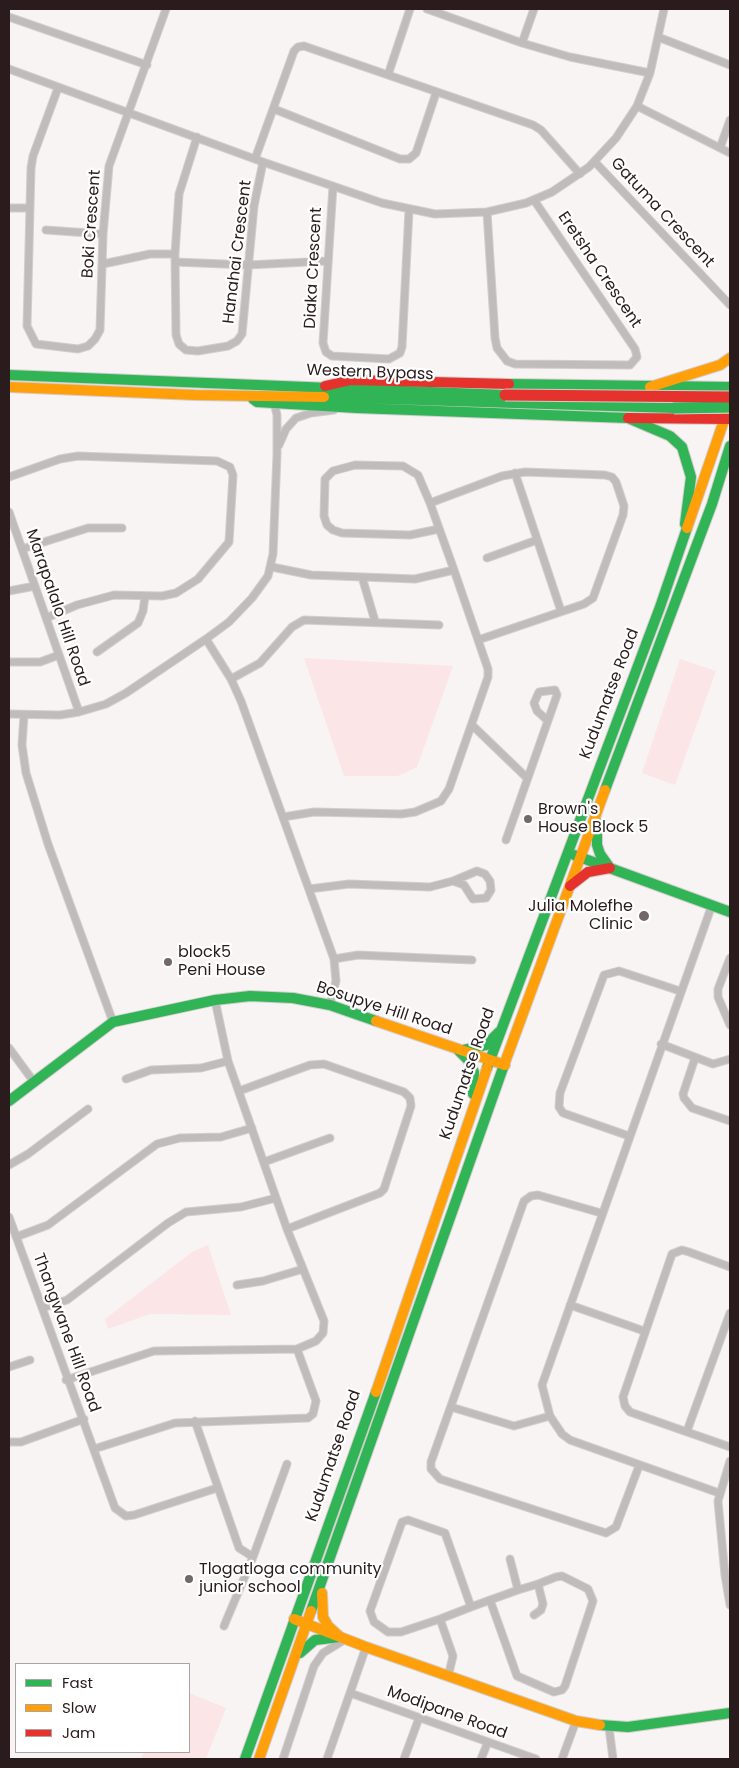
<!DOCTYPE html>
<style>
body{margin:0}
#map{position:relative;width:739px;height:1768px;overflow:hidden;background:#f8f4f4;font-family:Poppins,sans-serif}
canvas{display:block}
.frame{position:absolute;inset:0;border:10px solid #2a1c1d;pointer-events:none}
.legend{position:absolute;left:15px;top:1663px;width:175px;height:90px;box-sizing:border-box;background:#fff;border:1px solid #aaa4a5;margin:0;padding:6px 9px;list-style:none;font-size:15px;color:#2a1c1d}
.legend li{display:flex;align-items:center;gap:10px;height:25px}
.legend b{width:25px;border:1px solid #aaa4a5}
</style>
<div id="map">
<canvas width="739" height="1768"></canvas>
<div class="frame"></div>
<ul class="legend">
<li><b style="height:6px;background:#30b455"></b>Fast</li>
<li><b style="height:6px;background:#ff9f0a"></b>Slow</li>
<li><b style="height:6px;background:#e5322d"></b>Jam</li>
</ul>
</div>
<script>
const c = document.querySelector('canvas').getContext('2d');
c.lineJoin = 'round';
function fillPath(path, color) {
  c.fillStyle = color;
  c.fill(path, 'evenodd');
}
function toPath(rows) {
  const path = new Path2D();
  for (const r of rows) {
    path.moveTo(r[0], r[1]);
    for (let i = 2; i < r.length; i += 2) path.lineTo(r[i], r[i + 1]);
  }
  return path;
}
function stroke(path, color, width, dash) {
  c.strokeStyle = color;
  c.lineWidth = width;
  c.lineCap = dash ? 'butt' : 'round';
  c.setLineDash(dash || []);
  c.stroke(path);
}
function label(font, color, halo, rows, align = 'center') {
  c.font = font + ' Poppins,sans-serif';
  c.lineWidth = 4.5;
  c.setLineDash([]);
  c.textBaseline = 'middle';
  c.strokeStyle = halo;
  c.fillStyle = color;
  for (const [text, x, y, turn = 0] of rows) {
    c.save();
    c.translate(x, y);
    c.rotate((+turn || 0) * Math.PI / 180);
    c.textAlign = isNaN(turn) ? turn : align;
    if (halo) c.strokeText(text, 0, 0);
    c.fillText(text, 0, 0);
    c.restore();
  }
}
fillPath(toPath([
 [304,658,453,666,417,767,398,776,344,776],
 [680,659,716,671,675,785,642,773],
 [208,1245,231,1315,150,1314,108,1329,105,1319,192,1252],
 [189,1693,226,1708,206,1759,141,1759,144,1752,189,1752]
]), '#fce5e6');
const street = toPath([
 [427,9,522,43,570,57,650,73],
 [9,17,147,65],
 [658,37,730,65],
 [522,43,534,9],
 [9,69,263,162,382,203,435,214,487,212,526,203,552,192,589,167,616,138,637,106,650,73,664,9],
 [388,75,410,9],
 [58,88,33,156,31,168,27,326,36,344,78,349,88,346,95,339,100,330,103,234,109,166,166,9],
 [637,106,730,153],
 [274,109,400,159,409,159,416,153,436,93],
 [197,137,179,194,175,254,176,335,179,344,186,350,198,351,228,346,237,341,242,334,254,206,263,162],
 [720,148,730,120],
 [255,159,294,51,298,47,304,46,533,125,541,130,580,174],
 [595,162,730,305],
 [333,186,323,343,326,352,332,356,389,359,400,353,402,347,409,210],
 [9,208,30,208],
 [487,212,495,338,497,348,507,361,515,364,630,365,637,357,635,349,534,200],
 [46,230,103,234],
 [175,262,248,265,328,261],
 [103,264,150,254,175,254],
 [279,445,286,429,296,418,311,413,334,410],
 [515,473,561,611],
 [9,477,60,459,78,456,217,461,230,467,233,475,229,542,198,579,176,593,162,596,114,595,77,605,46,618],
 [430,503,502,476,525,472,605,475,612,477,616,482,624,506,623,515,593,598,584,604,478,640],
 [9,512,79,712],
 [22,549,88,528,122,528],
 [487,558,537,540],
 [272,567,311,575,415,579,454,570],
 [362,577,375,621],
 [9,591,35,586],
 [206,639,231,679,241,701,334,959,336,981,330,1005],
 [97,652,138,623,143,611,145,596],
 [9,662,40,662,59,655],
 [231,679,260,663,292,627,304,620,439,625],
 [9,714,60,715,79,712,106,704,126,693,206,639,229,622,252,598,268,576,273,554,277,454,277,415,274,403],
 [24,715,22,745,26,773,48,844,113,1022],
 [472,725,526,777],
 [283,817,314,812,401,814,415,812,441,801,449,789,488,677,488,669,454,570,430,503,418,475,403,466,355,465,333,471,325,479,324,516,327,525,333,530,342,533,410,535,439,529],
 [506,840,557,695,555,690,539,692,534,703,537,711,547,720],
 [309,889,349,884,430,887,453,881,477,871,485,874,490,881,491,890,486,898,473,899,464,885,453,881],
 [712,905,542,1385,550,1416,562,1434,570,1440,719,1493],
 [730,958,718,989,718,997,730,1025],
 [334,959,358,955,472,960],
 [661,1044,713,1064,730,1059],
 [9,1048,34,1082],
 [695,1058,683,1094,684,1098,692,1108,730,1121],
 [126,1079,151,1070,201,1068,228,1061],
 [239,1091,310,1065,324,1064,404,1092,410,1098,411,1106,384,1189,380,1193,287,1229],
 [629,1136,563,1113,559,1107,560,1093,604,975,619,971,680,991],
 [264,1162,330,1138],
 [9,1165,28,1154,88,1109],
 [601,1213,538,1195,531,1196,524,1201,431,1462,431,1469,440,1479,606,1533,616,1527,639,1466],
 [9,1217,115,1508,126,1516,134,1515,217,1488],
 [16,1237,48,1225,157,1144,180,1138,221,1137,252,1128],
 [730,1267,689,1252,682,1250,672,1254,623,1397,625,1406,630,1412,730,1447],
 [237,1285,263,1281,303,1269],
 [570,1305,644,1331],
 [42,1308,67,1300,168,1223,186,1212,241,1207,276,1198],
 [9,1367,30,1360],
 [66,1380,154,1351,297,1349,316,1341,323,1333,324,1321,287,1229,228,1061,215,1000],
 [451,1407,514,1426,550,1416],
 [195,1421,239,1548,253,1557],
 [687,1431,730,1313],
 [9,1442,21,1442,84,1419],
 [94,1449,175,1423,308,1418,313,1414,316,1401,297,1349],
 [730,1461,718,1501,725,1575,730,1605],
 [510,1559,518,1590],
 [471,1607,445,1533,408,1520,402,1522,370,1611,374,1622,388,1632,401,1632,440,1619,471,1607,490,1600,518,1590,538,1584,556,1577,562,1576,588,1589,593,1601,565,1686,562,1690,554,1692,517,1676,490,1600],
 [534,1615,541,1610,543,1604,538,1584],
 [440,1619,453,1656,448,1677],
 [224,1626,253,1557,287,1464],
 [350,1693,536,1759],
 [609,1727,613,1759],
 [283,1759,314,1666,323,1653,346,1639],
 [327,1759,366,1647],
 [404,1759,419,1718],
 [481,1759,488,1742],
 [562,1759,576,1721]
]);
const fast = toPath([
 [9,375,505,395],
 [509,384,730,387],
 [324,397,674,408],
 [253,399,257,402,357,408,628,418],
 [630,419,670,436,682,447,691,477,685,524],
 [605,790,712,504,730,446],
 [597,822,597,845,600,854,610,868],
 [574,855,730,912],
 [459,1051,468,1060,474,1072,473,1094],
 [459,1051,486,1045,499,1032],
 [487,1068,660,607,687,528],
 [9,1101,113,1022,215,1000,250,996,293,998,330,1005,376,1021],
 [311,1611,504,1065],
 [300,1653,315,1640,340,1637],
 [600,1725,628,1727,730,1713],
 [245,1759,376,1392]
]);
const slow = toPath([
 [9,387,195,395,324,397],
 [650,387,720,365,730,358],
 [687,528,730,403],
 [376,1021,505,1065],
 [504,1065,605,790],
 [376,1392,487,1068],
 [322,1593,323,1617,328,1626,340,1637],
 [294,1619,366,1647,576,1721,600,1725],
 [259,1759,311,1611]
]);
const jam = toPath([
 [325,386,351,380,509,384],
 [628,418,730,419],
 [570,886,588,872,610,868]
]);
stroke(street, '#d2cece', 9);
stroke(fast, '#d2cece', 12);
stroke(slow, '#d2cece', 12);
stroke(jam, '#d2cece', 12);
stroke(street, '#c1bcbc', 7);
stroke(fast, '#30b455', 10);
stroke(slow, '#ff9f0a', 10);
stroke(jam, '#e5322d', 10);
const fastBridge = toPath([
 [674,408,730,407]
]);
const jamBridge = toPath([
 [505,395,730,397]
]);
stroke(fastBridge, '#d2cece', 13, []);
stroke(jamBridge, '#d2cece', 13, []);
stroke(fastBridge, '#30b455', 11);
stroke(jamBridge, '#e5322d', 11);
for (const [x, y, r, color] of [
 [528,819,5,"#726868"],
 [644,916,6,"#726868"],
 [168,962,5,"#726868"],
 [189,1579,5,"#726868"]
]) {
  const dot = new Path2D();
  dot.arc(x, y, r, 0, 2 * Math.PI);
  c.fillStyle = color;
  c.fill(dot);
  stroke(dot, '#fff', 2);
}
label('16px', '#2a1c1d', '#fff', [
 ["Gatuma Crescent",662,213,47],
 ["Boki Crescent",92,224,-86],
 ["Hanahai Crescent",238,252,-83],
 ["Diaka Crescent",314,268,-87],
 ["Eretsha Crescent",599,270,56],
 ["Western Bypass",370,373,2],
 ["Marapalalo Hill Road",57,608,71],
 ["Kudumatse Road",610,694,-69],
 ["Bosupye Hill Road",384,1009,18],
 ["Kudumatse Road",468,1074,-71],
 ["Thangwane Hill Road",66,1333,70],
 ["Kudumatse Road",334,1456,-71],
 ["Modipane Road",447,1713,20]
]);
label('16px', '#2a1c1d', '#fff', [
 ["Brown's",538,810],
 ["House Block 5",538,828],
 ["Julia Molefhe",633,907,"right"],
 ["Clinic",633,925,"right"],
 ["block5",178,953],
 ["Peni House",178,971],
 ["Tlogatloga community",199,1570],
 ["junior school",199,1588]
], 'left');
</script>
